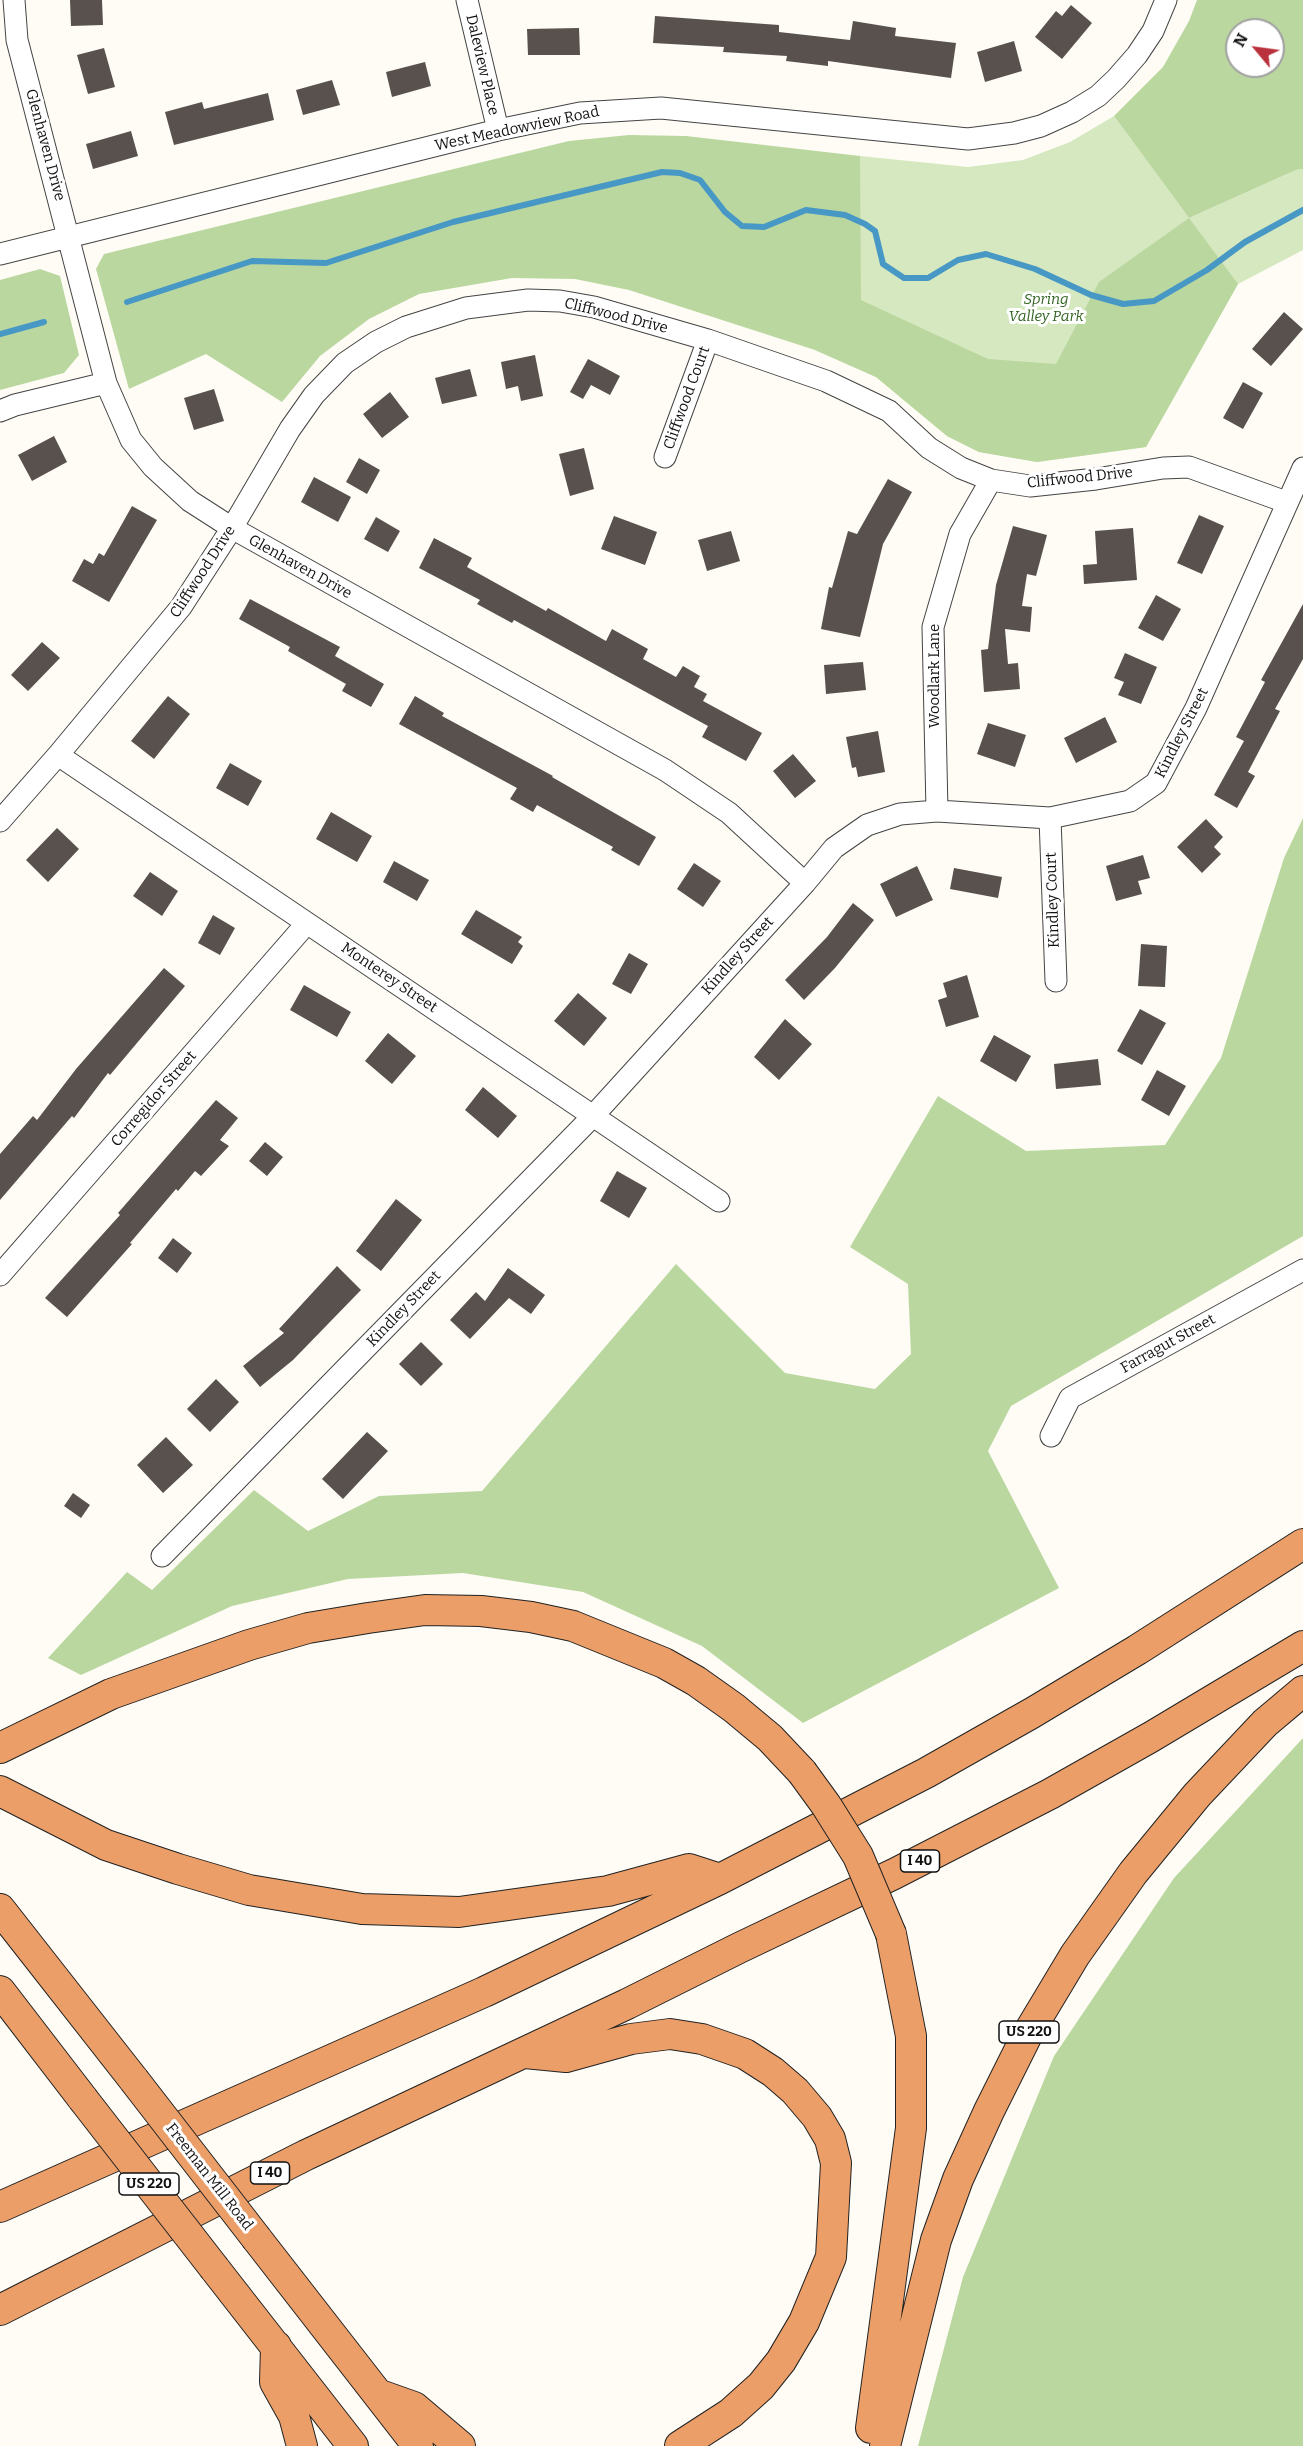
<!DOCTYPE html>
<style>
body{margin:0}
#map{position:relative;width:1303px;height:2446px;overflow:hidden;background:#fefcf5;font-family:Bitter,serif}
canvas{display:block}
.north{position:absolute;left:1225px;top:18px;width:60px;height:60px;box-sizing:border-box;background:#fff;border:2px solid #a0a0a0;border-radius:50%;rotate:299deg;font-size:16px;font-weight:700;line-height:24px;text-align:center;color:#111}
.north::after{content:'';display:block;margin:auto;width:21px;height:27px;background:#b9313c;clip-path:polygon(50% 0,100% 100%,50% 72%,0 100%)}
</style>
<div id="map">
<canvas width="1303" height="2446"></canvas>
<div class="north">N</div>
</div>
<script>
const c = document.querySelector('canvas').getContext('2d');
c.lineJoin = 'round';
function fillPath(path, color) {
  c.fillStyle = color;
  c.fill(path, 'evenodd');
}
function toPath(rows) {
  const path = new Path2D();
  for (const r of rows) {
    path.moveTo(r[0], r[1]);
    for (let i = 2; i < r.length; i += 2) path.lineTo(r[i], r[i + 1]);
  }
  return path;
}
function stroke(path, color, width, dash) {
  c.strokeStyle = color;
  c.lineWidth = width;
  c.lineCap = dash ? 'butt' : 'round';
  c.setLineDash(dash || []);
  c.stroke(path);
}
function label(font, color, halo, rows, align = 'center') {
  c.font = font + ' Bitter,serif';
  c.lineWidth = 6;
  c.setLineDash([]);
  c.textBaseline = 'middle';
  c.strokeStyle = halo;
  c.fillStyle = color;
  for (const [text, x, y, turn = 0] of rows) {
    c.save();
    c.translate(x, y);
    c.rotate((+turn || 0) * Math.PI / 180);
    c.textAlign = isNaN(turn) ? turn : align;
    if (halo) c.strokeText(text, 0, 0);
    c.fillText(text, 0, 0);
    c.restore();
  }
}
fillPath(toPath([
 [1114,116,1189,218,1296,170,1303,169,1303,250,1238,284,1146,447,1037,462,979,452,947,436,876,377,815,350,860,156,968,167,1023,160,1070,142]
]), '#d6e8bf');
fillPath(toPath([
 [1197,0,1303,0,1303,169,1296,170,1189,218,1238,284,1146,447,1037,462,979,452,947,436,876,377,815,350,629,290,575,279,512,278,419,294,369,319,320,356,282,402,206,354,129,389,96,269,104,254,569,141,629,135,686,136,860,156,861,300,988,359,1056,364,1099,282,1189,218,1114,116,1163,67,1189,21],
 [1237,30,1273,30,1273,66,1237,66],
 [40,269,60,276,79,355,64,373,0,390,0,280],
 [1303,818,1303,1236,1011,1406,988,1451,1059,1588,803,1723,702,1646,583,1592,463,1573,348,1579,232,1606,81,1675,48,1658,127,1572,152,1590,254,1490,308,1531,379,1496,482,1491,676,1264,785,1373,875,1389,911,1354,908,1284,850,1247,938,1096,1026,1151,1165,1145,1221,1058,1284,858],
 [1303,1738,1303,2446,918,2446,963,2277,1054,2056,1174,1878]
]), '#bbd7a0');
stroke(toPath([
 [127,302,252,261,326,263,453,222,662,172,680,173,700,180,725,212,742,226,764,227,806,210,845,215,865,224,875,231,883,264,904,278,928,278,958,260,986,254,1035,269,1091,295,1123,304,1154,301,1207,270,1245,242,1303,210],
 [0,334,44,322]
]), '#4898c5', 6);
fillPath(toPath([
 [70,0,102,0,103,25,71,26],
 [1071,5,1092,23,1062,59,1035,37,1056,11,1062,16],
 [655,16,779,25,779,32,850,40,853,21,896,28,895,36,956,43,951,78,828,61,828,66,786,61,787,56,723,52,724,47,653,43],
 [579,28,580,55,528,55,527,29],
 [1014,41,1022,71,985,82,977,52],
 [104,48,115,87,88,94,77,55],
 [425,62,431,86,392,97,386,72],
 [332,80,340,105,303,115,296,90],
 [268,93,274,120,174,145,165,112,202,102,204,109],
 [131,131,138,156,93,169,86,144],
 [1284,312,1303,329,1271,366,1252,349],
 [535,355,543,396,521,401,518,386,506,389,501,362],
 [588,359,620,376,610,395,591,385,583,399,570,392],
 [470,369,477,396,442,404,435,378],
 [1243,382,1263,393,1243,429,1223,418],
 [214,389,224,421,194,430,184,398],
 [390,392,409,417,382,438,363,414],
 [54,436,67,462,32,481,18,455],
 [584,448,594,489,570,496,559,454],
 [359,458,380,470,367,494,346,482],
 [314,477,351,497,338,522,301,502],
 [888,479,912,492,883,544,860,637,821,629,829,587,832,588,848,531,857,534],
 [132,506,157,520,109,602,72,581,84,559,93,564,99,553,104,556],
 [1199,515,1224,526,1202,574,1177,563],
 [614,516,657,532,645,565,601,549],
 [376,517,400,531,388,552,364,539],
 [1013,526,1047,535,1036,576,1027,574,1022,606,1032,607,1030,632,1005,629,1008,664,1018,663,1020,689,984,692,981,650,988,649,996,585],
 [1133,528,1137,580,1084,584,1083,565,1097,564,1095,531],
 [731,531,740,561,707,571,698,540],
 [434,538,472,558,467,567,546,611,548,608,606,641,612,629,648,649,643,659,676,677,683,666,700,676,694,687,707,694,703,701,762,733,746,761,702,737,708,726,514,620,512,623,477,604,480,600,419,568],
 [1156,595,1181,609,1163,641,1138,628],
 [250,599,340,647,335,656,384,684,371,707,342,691,346,684,288,651,290,647,239,619],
 [1303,604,1303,659,1275,709,1280,711,1248,772,1255,776,1237,808,1214,795,1244,741,1236,737,1265,682,1261,680],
 [42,642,60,658,28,691,11,675],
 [1125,653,1157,667,1141,704,1118,695,1124,682,1114,678],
 [863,662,866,690,826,694,824,665],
 [168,696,190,714,154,759,131,741],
 [415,696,444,713,442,716,553,776,552,777,656,837,639,866,611,850,613,847,537,805,533,812,510,799,517,788,399,724],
 [1105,717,1117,742,1076,763,1064,738],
 [988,723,1026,735,1015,767,977,754],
 [878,731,885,772,858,777,856,767,852,768,846,737],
 [793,754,816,781,795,798,773,771],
 [230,763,262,781,248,806,216,788],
 [331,812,372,836,357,862,316,839],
 [1206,819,1223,837,1214,847,1221,854,1202,873,1177,847],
 [57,828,79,849,48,882,26,860],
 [1143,855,1150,878,1138,881,1142,894,1116,901,1106,866],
 [394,861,429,880,417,901,383,882],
 [694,863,721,881,703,907,677,889],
 [917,866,933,900,896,917,880,884],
 [954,868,1002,877,998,898,950,889],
 [150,872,178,891,162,916,133,896],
 [853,903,874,920,835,968,804,1000,785,980,827,937],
 [476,910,522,937,518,942,523,946,512,964,461,934],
 [213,915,235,928,220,955,198,943],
 [1141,944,1167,946,1165,987,1138,986],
 [629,953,648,964,631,994,612,984],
 [164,968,185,986,110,1075,108,1073,74,1118,72,1116,0,1200,0,1154,33,1116,37,1120,76,1069],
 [967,975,979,1017,946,1027,938,1000,947,997,943,983],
 [304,985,351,1012,337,1037,290,1010],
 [578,993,607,1018,584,1046,554,1021],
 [1140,1009,1166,1023,1142,1065,1117,1051],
 [785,1019,812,1044,779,1080,754,1057],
 [388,1033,416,1056,392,1084,365,1061],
 [994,1035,1031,1056,1016,1082,980,1061],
 [1098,1059,1101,1085,1056,1089,1054,1064],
 [1157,1070,1186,1086,1169,1116,1141,1100],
 [483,1087,517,1116,498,1138,465,1110],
 [216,1100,238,1118,220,1140,229,1146,201,1176,195,1171,178,1191,176,1189,130,1243,132,1244,67,1317,45,1298,120,1215,118,1213],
 [265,1142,283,1157,267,1176,249,1161],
 [617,1171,647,1188,629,1218,600,1201],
 [396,1199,422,1220,381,1271,356,1251],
 [173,1238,192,1253,177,1273,158,1258],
 [337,1266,361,1290,293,1360,260,1387,243,1366,284,1333,279,1329],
 [508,1268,545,1295,531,1314,509,1298,470,1339,450,1320,476,1292,485,1301],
 [421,1342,443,1364,421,1386,399,1364],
 [216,1379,239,1402,210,1432,187,1409],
 [367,1432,388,1451,343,1499,322,1479],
 [166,1437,193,1465,163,1493,137,1465],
 [73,1493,90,1505,81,1518,64,1506]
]), '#59514d');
const minor = toPath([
 [14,0,17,40,106,383,131,440,153,467,190,501,232,528,665,770,729,813,805,883],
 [467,0,498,130],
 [0,254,498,130,580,113,661,108,968,139,1014,133,1041,126,1072,112,1098,96,1116,79,1137,55,1153,31,1166,0],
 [0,411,15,405,106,383],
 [665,457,708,340],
 [58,755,719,1201],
 [937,811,933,627,960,534,991,480],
 [1050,818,1056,981],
 [0,821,58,755,181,607,232,528,290,429,314,395,345,363,376,342,406,327,466,308,528,300,560,301,594,307,708,340,826,381,889,411,929,448,961,468,991,480,1030,486,1096,479,1163,468,1189,467,1286,502],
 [0,1275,307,923],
 [1051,1436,1070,1398,1303,1270],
 [162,1556,593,1116,805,883,834,848,867,825,900,814,937,811,1050,818,1130,801,1156,783,1196,708,1303,468]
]);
const highway = toPath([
 [0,1748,111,1694,249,1645,308,1628,368,1618,425,1610,481,1611,531,1617,573,1626,664,1663,696,1681,734,1708,770,1738,802,1772],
 [0,1791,106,1845,178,1869,249,1890,362,1909,459,1912,608,1891,689,1869,720,1879],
 [0,1909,134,2080],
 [0,1991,83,2099],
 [525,2053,566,2057,631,2039,670,2034,702,2039,745,2054,773,2072,795,2091,817,2117,830,2139,836,2163,831,2257,804,2322,781,2361,761,2386,731,2413,680,2446],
 [0,2207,484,1992,720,1879,926,1773,1032,1713,1137,1650,1303,1544],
 [257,2239,418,2446],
 [215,2269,353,2446],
 [0,2310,306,2155,627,2004,739,1948,894,1874,1050,1794,1151,1737,1303,1646],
 [276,2346,275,2382,294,2416,302,2446],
 [380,2395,414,2407,460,2446],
 [871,2428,911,2128,911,2036,891,1934],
 [885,2446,936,2240,958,2179,989,2111,1027,2035,1075,1955,1133,1873,1197,1795,1265,1723,1303,1691]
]);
stroke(minor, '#444', 23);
stroke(highway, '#222', 32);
stroke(minor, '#fff', 21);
stroke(highway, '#eb9e67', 30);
const highwayBridge = toPath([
 [802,1772,826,1805,858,1856,891,1934],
 [134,2080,257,2239],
 [83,2099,215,2269]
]);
stroke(highwayBridge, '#222', 32, []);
stroke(highwayBridge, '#eb9e67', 30);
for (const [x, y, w] of [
 [920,1861,39],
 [1029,2032,60],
 [270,2173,39],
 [149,2184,60]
]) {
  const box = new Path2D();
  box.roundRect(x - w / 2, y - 11, w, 22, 4.5);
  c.fillStyle = '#fff';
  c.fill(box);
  stroke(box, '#111', 1.5);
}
label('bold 14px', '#111', null, [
 ["I 40",920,1861],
 ["US 220",1029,2032],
 ["I 40",270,2173],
 ["US 220",149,2184]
]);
label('15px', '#111', '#fff', [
 ["Daleview Place",482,65,77],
 ["West Meadowview Road",517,129,-12],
 ["Glenhaven Drive",45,145,75],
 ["Cliffwood Drive",616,316,14],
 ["Cliffwood Court",687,398,-70],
 ["Cliffwood Drive",1080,478,-6],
 ["Glenhaven Drive",300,567,29],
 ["Cliffwood Drive",203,572,-57],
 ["Woodlark Lane",935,676,-90],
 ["Kindley Street",1182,733,-63],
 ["Kindley Court",1053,900,-92],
 ["Kindley Street",738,956,-48],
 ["Monterey Street",389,978,34],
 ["Corregidor Street",154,1099,-49],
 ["Kindley Street",404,1309,-46],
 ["Farragut Street",1168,1344,-29],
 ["Freeman Mill Road",209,2177,52]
]);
label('italic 15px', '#346524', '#fff', [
 ["Spring",1046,300],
 ["Valley Park",1046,317]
]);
</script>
